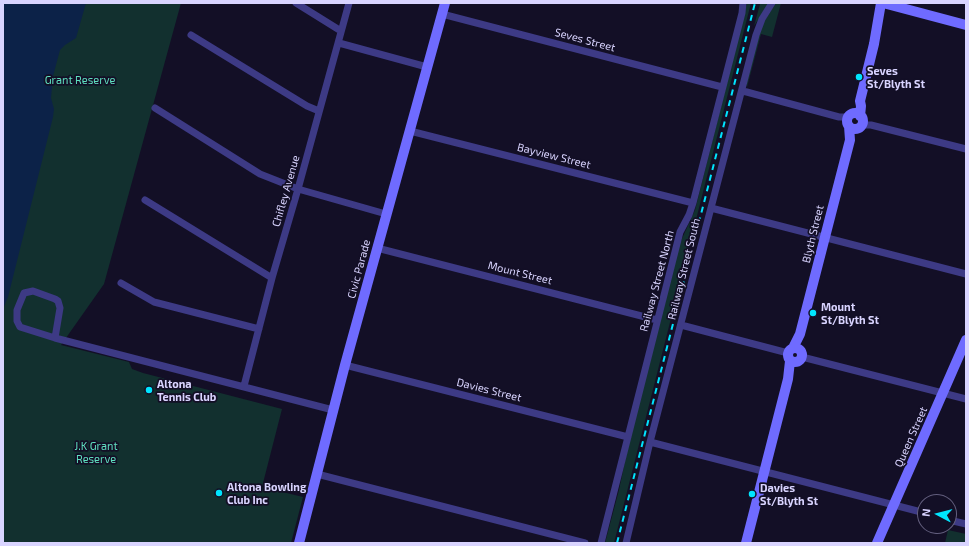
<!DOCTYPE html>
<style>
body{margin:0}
#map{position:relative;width:969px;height:546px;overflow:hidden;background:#130f26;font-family:"Exo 2",sans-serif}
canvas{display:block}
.frame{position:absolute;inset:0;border:4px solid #d9d4ff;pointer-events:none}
.north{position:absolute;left:917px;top:494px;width:40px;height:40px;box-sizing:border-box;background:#130f26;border:1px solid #625e7d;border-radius:50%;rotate:277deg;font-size:11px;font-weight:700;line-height:16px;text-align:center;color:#d9d4ff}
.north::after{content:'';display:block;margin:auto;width:14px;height:18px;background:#00e5ff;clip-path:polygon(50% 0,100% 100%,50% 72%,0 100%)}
</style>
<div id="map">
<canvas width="969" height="546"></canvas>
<div class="frame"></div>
<div class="north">N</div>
</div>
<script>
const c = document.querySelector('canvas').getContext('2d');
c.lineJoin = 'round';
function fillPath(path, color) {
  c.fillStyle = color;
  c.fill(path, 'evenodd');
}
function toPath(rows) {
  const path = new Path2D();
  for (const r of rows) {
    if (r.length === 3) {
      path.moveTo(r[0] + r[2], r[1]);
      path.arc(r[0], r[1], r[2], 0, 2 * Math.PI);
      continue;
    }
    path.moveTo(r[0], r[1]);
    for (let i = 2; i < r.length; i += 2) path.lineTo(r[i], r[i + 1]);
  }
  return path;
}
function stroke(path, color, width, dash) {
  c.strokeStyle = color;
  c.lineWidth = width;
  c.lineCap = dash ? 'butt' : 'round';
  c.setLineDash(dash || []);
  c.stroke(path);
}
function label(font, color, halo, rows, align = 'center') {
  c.font = font + ' "Exo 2",sans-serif';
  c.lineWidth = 3.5;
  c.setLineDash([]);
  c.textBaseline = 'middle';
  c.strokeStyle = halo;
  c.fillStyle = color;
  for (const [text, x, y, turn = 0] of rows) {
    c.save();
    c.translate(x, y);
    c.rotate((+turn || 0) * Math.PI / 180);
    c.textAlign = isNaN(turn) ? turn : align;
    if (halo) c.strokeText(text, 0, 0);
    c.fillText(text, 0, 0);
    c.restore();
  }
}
fillPath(toPath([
 [3,3,181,3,104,284,61,345,129,362,132,369,143,373,282,409,262,487,303,497,291,543,3,543],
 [747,3,751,3,614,543,605,543,619,490,629,442,680,243,695,210],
 [760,3,769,3,754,26,760,4],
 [776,3,781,3,772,37,761,34,747,87,746,83,761,26],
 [948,530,966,534,966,543,945,543]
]), '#12302f');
fillPath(toPath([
 [3,3,86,3,76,38,65,45,60,50,53,76,51,98,54,109,53,117,8,297,3,309]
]), '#0c2248');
stroke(toPath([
 [296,3,341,31],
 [442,14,722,87],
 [191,35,307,106,319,111],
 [339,43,427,67],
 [743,91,839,117,848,117],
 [155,108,260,174,298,189,386,214],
 [861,125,871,125,966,149],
 [410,131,693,203],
 [145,200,272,278],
 [711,208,966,274],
 [377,248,657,320],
 [121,283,154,302,259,329],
 [681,325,788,353],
 [55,338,60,308,58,301,55,299,33,291,24,293,17,310,17,321,20,327,55,338,333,410],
 [802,357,966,399],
 [345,365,628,437],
 [244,386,272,278,298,189,349,3],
 [650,442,925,513],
 [317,474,585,543],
 [949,520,966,524],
 [601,543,680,232,689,215,693,203,742,13,743,3],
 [626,543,650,442,756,35,762,19,772,3]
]), '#3d3a85', 7);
stroke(toPath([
 [883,3,966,25],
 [855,121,8],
 [860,116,861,106,860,101,874,44,881,3],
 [795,355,7],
 [793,348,800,334,850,140,849,126],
 [299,543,345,365,445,3],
 [746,543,788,379,790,361],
 [877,543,966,340]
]), '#6f6bff', 10);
stroke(toPath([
 [617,543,755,3]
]), '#00e5ff', 2, [6, 5]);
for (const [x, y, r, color] of [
 [859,77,4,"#00e5ff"],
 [813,313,4,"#00e5ff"],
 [149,390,4,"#00e5ff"],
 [219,493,4,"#00e5ff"],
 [752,494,4,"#00e5ff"]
]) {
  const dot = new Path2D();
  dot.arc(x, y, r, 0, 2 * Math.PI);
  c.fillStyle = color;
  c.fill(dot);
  stroke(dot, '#130f26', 1.5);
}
label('11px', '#d9d4ff', '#130f26', [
 ["Seves Street",585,40,15],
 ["Bayview Street",554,156,14],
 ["Chifley Avenue",286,191,-74],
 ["Blyth Street",813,234,-76],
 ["Civic Parade",359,269,-75],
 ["Railway Street South",684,269,-76],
 ["Mount Street",520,273,14],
 ["Railway Street North",657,281,-75],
 ["Davies Street",489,390,14],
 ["Queen Street",911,437,-66]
]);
label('bold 11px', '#d9d4ff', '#130f26', [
 ["Seves",867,71],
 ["St/Blyth St",867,84],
 ["Mount",821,307],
 ["St/Blyth St",821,320],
 ["Altona",157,384],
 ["Tennis Club",157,397],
 ["Altona Bowling",227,487],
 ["Club Inc",227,500],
 ["Davies",760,488],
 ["St/Blyth St",760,501]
], 'left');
label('11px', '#5fe0c0', '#130f26', [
 ["Grant Reserve",80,80],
 ["J.K Grant",96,446],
 ["Reserve",96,459]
]);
</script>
